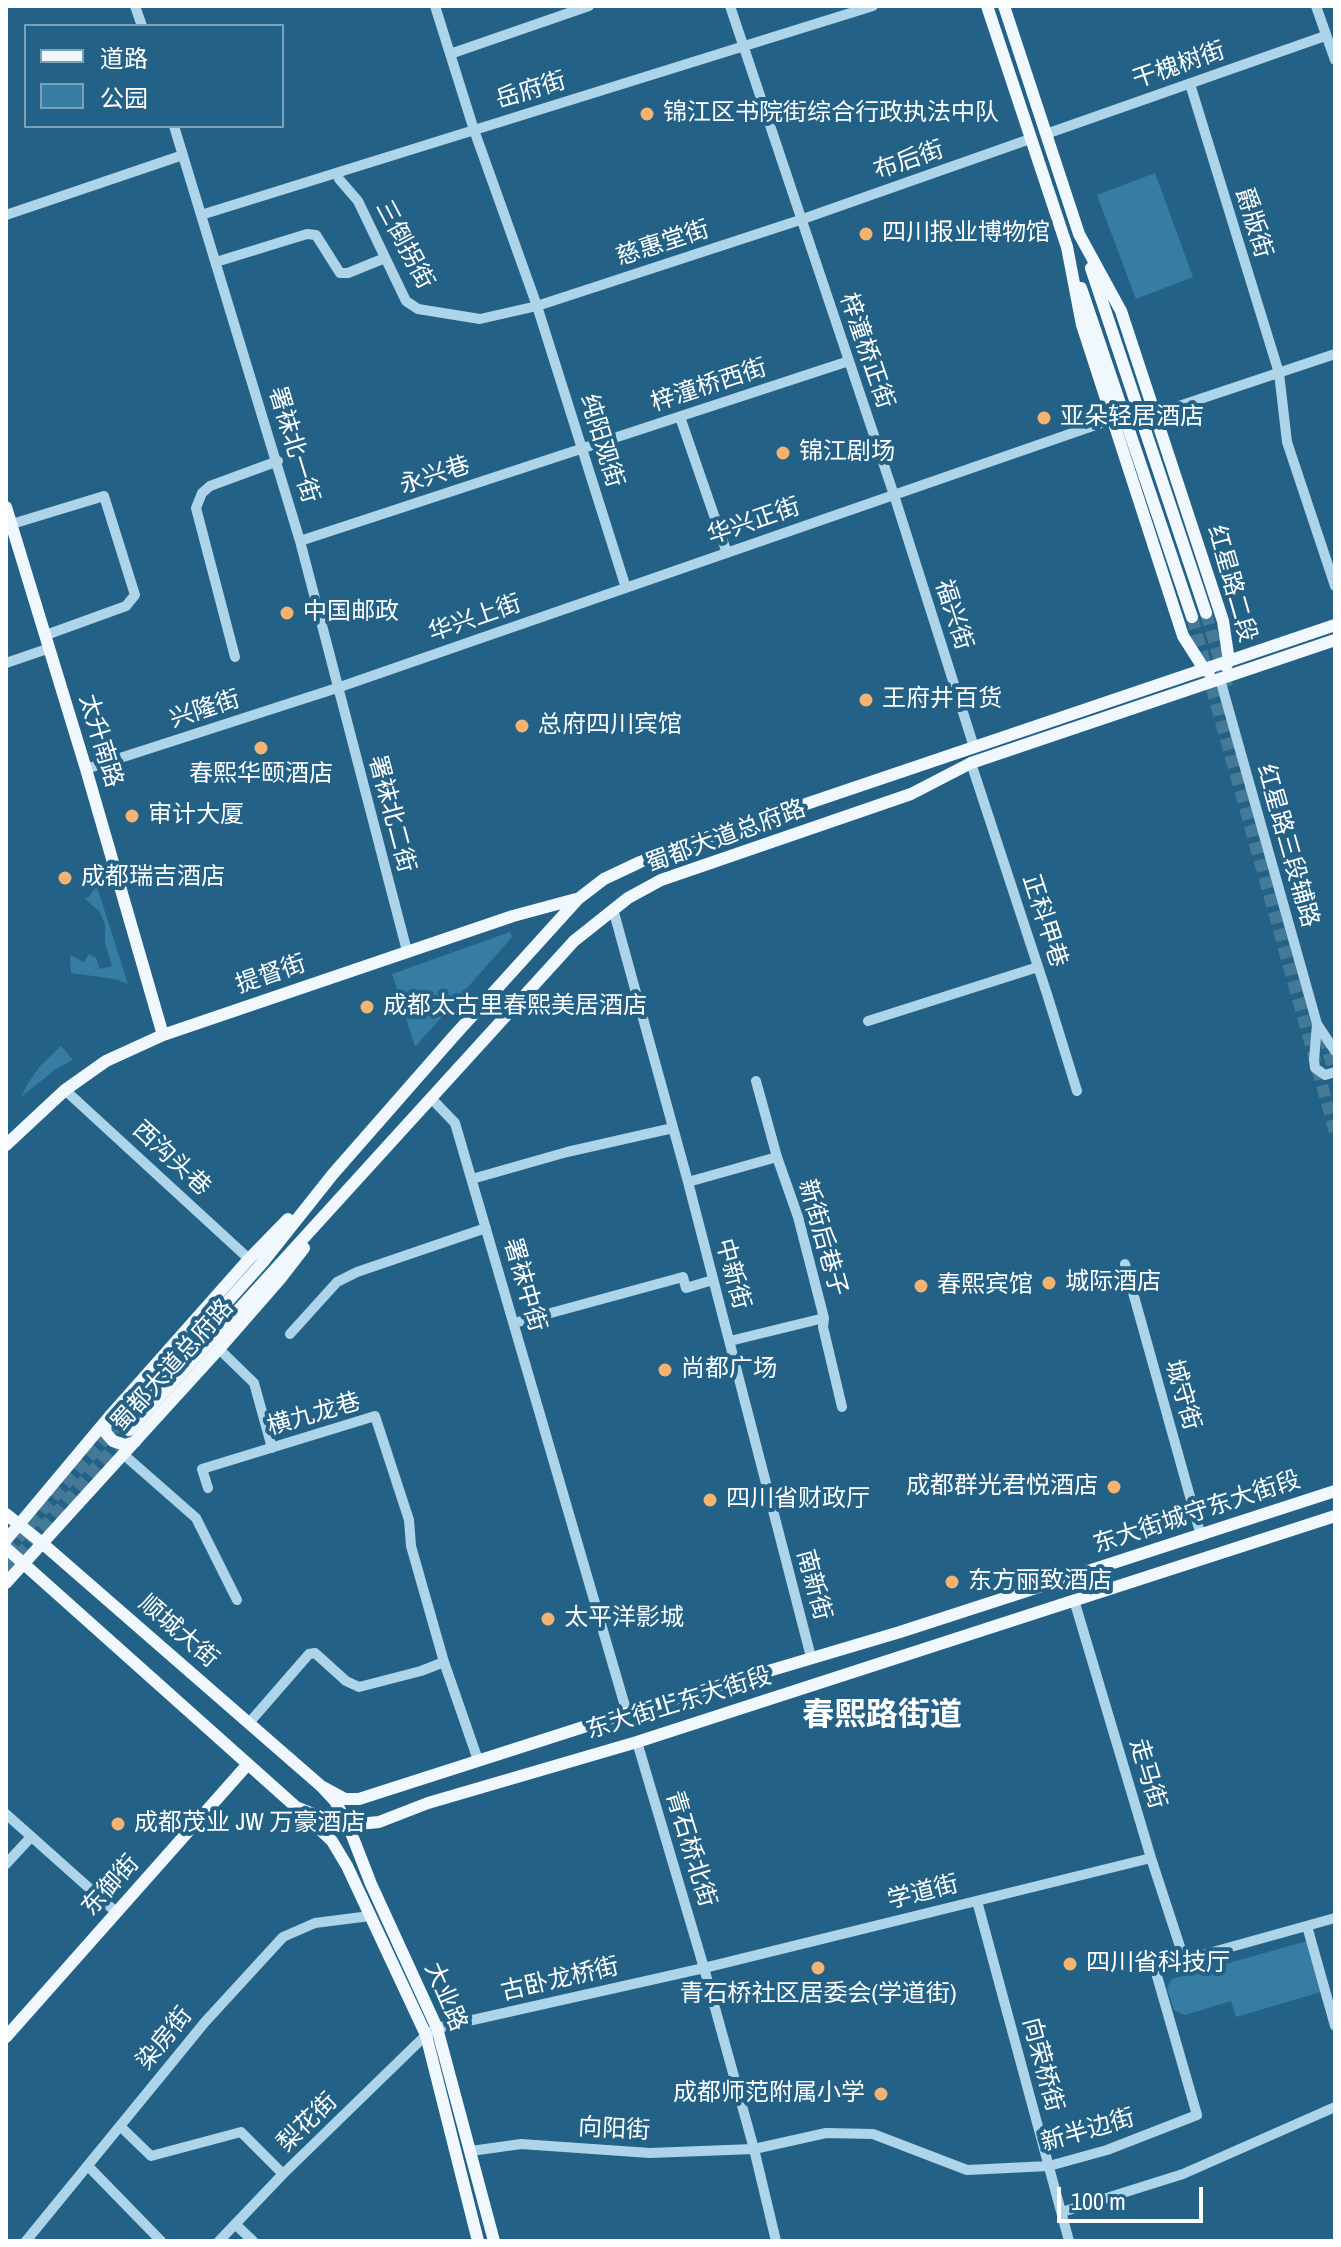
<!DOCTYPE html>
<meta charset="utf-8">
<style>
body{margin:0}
#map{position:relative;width:1341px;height:2247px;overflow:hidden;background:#236286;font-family:"Archivo Narrow","Noto Sans SC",sans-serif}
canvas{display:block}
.frame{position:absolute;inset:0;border:8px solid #fff;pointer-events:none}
.legend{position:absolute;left:24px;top:24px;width:260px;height:104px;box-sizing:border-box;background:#236286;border:2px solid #7ba1b6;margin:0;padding:10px 14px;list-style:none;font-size:24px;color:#fff}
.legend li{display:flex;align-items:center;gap:16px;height:40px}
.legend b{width:40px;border:2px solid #7ba1b6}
.scale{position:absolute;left:1057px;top:2187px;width:146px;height:36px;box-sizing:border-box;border:4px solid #fff;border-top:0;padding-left:10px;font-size:24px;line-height:28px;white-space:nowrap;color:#fff;-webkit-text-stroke:6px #236286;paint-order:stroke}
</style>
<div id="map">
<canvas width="1341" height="2247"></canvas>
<div class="frame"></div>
<ul class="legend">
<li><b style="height:10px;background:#f0f8fe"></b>道路</li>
<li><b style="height:22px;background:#377da3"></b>公园</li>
</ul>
<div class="scale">100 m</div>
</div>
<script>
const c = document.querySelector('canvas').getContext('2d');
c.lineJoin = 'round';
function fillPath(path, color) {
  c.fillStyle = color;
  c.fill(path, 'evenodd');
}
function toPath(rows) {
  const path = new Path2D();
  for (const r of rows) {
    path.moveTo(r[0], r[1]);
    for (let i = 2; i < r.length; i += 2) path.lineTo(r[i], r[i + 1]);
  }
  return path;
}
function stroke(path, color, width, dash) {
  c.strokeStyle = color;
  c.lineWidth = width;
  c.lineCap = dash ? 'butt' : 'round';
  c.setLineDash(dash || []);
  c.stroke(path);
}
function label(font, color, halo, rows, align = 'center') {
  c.font = font + ' "Archivo Narrow","Noto Sans SC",sans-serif';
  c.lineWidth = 8;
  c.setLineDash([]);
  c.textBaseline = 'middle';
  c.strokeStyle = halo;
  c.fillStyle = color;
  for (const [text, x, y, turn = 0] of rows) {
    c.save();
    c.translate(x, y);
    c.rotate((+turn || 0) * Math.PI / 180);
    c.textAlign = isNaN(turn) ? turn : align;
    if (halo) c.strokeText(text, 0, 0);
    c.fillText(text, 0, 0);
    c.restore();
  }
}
fillPath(toPath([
 [1155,173,1193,277,1136,299,1097,195],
 [96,884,128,984,115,979,71,973,70,955,84,962,89,954,96,958,100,969,112,966,105,943,105,925,100,912,85,899,90,896],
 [510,932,512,937,415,1047,392,974],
 [61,1046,73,1060,56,1069,21,1097,28,1083,41,1065],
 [1307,1941,1321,1992,1236,2017,1231,2001,1185,2015,1174,2010,1167,1988,1172,1979]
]), '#377da3');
stroke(toPath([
 [1206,613,1227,687],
 [1192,617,1335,1132],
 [1324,1036,1335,1076],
 [6,1552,120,1422],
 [6,1570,129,1430]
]), '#447a98', 12, [12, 6]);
stroke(toPath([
 [135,6,142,26],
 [435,6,474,130,537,306,626,588],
 [730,6,894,495,974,747],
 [1316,6,1335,60],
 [450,54,589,6],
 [1190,84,1279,373,1287,442,1335,586],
 [174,126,300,541,407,951],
 [1046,134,1325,36],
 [339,179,358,201,406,301,418,309,480,319,537,306,800,220,1030,139],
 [6,215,183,155],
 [201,215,873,6],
 [216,262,307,234,316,235,340,273,348,273,385,258],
 [1155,414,1335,354],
 [680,417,727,553],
 [12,524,104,496,135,595,126,606,46,635],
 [300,541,849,361],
 [235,657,196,508,202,493,210,486,278,461],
 [6,663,50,648],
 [1220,679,1317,1024,1335,1051],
 [971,763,1047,994,1077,1091],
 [86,769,337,688,1113,419],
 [613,909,688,1182,811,1657],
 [868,1021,1038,967],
 [1317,1024,1314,1060,1315,1068,1325,1075,1335,1072],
 [756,1081,777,1157,798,1217,824,1318,823,1327,842,1407],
 [65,1090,249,1259],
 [431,1098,455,1123,627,1713],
 [472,1179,567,1152,673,1128],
 [688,1182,777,1157],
 [1125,1264,1201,1536],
 [514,1323,683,1277,686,1288,713,1280],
 [290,1334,337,1282,357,1272,486,1228],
 [730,1341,824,1318],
 [219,1349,254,1383,272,1448],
 [123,1454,196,1518,237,1600],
 [208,1488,202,1469,375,1416,409,1520,411,1546,444,1662,478,1760],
 [1074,1600,1151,1858,1184,1959],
 [249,1723,309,1654,315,1653,346,1681,359,1687,421,1671,444,1662],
 [637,1742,704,1968,754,2149,776,2241],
 [6,1814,116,1912],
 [6,1864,31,1837],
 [977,1901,1069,2241],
 [1307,1926,1335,2026],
 [120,2126,151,2156,241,2132,283,2174],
 [471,2151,521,2144,650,2153,754,2149,826,2133,873,2134,967,2170,1049,2166,1107,2150,1197,2115,1157,1976,1158,1971,1166,1965,1335,1918],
 [88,2166,161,2241],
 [1062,2212,1183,2174,1335,2107],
 [235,2224,253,2241],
 [26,2241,205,2022,283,1937,315,1923,370,1916],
 [219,2241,283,2174,426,2035,437,2028,704,1968,1151,1858]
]), '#add4e9', 10);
stroke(toPath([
 [987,6,1067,247,1082,325,1183,636,1204,669,1209,672],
 [1004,6,1079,234,1121,311,1223,621,1229,661,1226,666],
 [1091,268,1206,613],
 [1081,288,1192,617],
 [6,507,86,769,163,1035],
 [6,1145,65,1090,106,1061,163,1035,513,916,576,899],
 [108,1420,105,1427,106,1433,113,1441,125,1445,135,1442],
 [120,1422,263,1262,333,1174,453,1037,578,899,604,879,640,862,673,849,1335,625],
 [129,1430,574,941,628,898,661,880,911,794,971,763,1335,640],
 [6,1514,42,1543,321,1786,335,1801,348,1825,371,1884,437,2028,494,2241],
 [6,1540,109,1417,249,1259,288,1219],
 [6,1548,296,1807,332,1841,347,1866,426,2035,478,2241],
 [6,1583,219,1349,280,1279,304,1248],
 [321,1786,345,1799,359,1799,627,1713,900,1632,1335,1491],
 [296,1807,321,1817,348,1825,379,1822,428,1803,637,1742,1335,1516],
 [6,2037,248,1764]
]), '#f0f8fe', 12);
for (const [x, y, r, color] of [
 [647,114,8,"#f4b370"],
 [866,234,8,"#f4b370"],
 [1044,418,8,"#f4b370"],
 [783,453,8,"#f4b370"],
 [287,613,8,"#f4b370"],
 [866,700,8,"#f4b370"],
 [522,726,8,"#f4b370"],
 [261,748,8,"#f4b370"],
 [132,816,8,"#f4b370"],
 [65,878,8,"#f4b370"],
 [367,1007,8,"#f4b370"],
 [1049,1283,8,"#f4b370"],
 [921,1286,8,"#f4b370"],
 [665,1370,8,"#f4b370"],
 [1114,1487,8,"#f4b370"],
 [710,1500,8,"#f4b370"],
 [952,1582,8,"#f4b370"],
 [548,1619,8,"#f4b370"],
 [118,1824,8,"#f4b370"],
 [1070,1964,8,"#f4b370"],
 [818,1968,8,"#f4b370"],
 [881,2094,8,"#f4b370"]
]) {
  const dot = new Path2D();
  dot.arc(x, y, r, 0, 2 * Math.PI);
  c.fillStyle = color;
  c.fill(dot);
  stroke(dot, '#236286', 3);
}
label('24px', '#fff', '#236286', [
 ["干槐树街",1179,66,-19],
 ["岳府街",531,91,-17],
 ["布后街",909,161,-19],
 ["爵版街",1253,223,73],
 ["慈惠堂街",663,244,-18],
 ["三倒拐街",404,245,62],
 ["梓潼桥正街",866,351,71],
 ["梓潼桥西街",709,386,-18],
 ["纯阳观街",601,441,73],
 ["署袜北一街",293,445,73],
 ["永兴巷",435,476,-18],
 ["华兴正街",754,522,-19],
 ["红星路二段",1231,584,74],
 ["福兴街",953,615,72],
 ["华兴上街",475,619,-19],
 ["兴隆街",205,710,-18],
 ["太升南路",100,741,73],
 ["署袜北二街",391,814,75],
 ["蜀都大道总府路",726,837,-20],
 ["红星路三段辅路",1287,846,74],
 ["正科甲巷",1044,921,72],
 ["提督街",271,975,-19],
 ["西沟头巷",171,1159,43],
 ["新街后巷子",822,1238,74],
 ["中新街",732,1274,75],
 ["署袜中街",524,1285,74],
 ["蜀都大道总府路",173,1366,-48],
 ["城守街",1182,1395,74],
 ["横九龙巷",314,1415,-16],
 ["东大街城守东大街段",1197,1513,-18],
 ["南新街",813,1585,75],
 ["顺城大街",178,1632,41],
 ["东大街上东大街段",679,1704,-17],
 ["走马街",1147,1774,73],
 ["青石桥北街",690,1849,73],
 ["东御街",111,1886,-48],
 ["学道街",923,1893,-14],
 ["古卧龙桥街",560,1980,-13],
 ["大业路",445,1997,67],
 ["染房街",165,2039,-51],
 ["向荣桥街",1042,2065,75],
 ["梨花街",308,2123,-44],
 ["向阳街",614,2130,3],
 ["新半边街",1088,2131,-16]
]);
label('24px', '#fff', '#236286', [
 ["锦江区书院街综合行政执法中队",663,114],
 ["四川报业博物馆",882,234],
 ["亚朵轻居酒店",1060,418],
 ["锦江剧场",799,453],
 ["中国邮政",303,613],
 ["王府井百货",882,700],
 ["总府四川宾馆",538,726],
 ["春熙华颐酒店",261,775,"center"],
 ["审计大厦",148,816],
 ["成都瑞吉酒店",81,878],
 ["成都太古里春熙美居酒店",383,1007],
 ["城际酒店",1065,1283],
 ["春熙宾馆",937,1286],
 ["尚都广场",681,1370],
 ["成都群光君悦酒店",1098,1487,"right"],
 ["四川省财政厅",726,1500],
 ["东方丽致酒店",968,1582],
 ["太平洋影城",564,1619],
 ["成都茂业 JW 万豪酒店",134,1824],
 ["四川省科技厅",1086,1964],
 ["青石桥社区居委会(学道街)",818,1995,"center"],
 ["成都师范附属小学",865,2094,"right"]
], 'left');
label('bold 32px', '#fff', '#236286', [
 ["春熙路街道",882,1716]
]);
</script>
